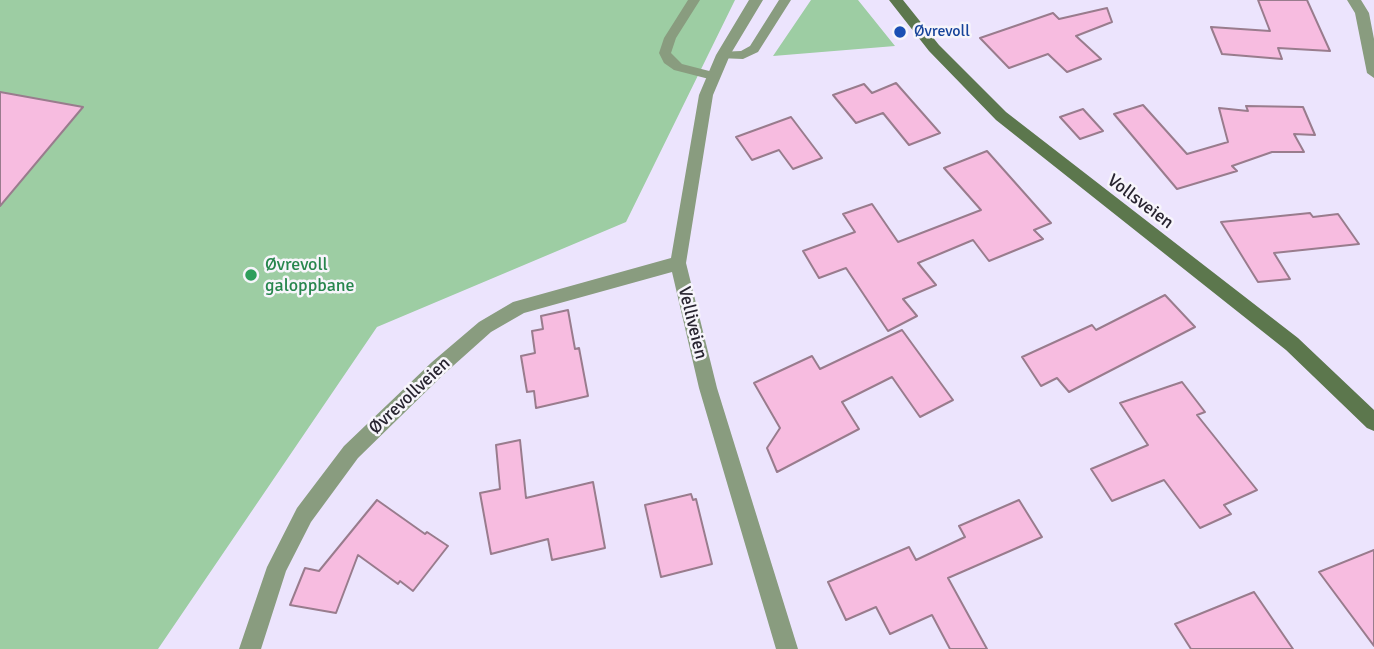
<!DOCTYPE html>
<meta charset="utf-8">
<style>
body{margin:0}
canvas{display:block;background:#ece4fd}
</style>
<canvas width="1374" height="649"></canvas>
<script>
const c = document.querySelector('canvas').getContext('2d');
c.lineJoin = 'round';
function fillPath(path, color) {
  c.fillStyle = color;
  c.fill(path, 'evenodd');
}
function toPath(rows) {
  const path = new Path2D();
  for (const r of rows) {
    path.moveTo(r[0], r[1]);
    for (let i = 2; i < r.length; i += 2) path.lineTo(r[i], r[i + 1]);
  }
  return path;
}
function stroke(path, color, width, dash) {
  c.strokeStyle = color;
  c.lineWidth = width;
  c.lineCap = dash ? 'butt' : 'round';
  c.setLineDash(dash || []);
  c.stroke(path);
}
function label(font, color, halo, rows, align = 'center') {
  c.font = font + ' Signika,sans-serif';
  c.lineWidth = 5;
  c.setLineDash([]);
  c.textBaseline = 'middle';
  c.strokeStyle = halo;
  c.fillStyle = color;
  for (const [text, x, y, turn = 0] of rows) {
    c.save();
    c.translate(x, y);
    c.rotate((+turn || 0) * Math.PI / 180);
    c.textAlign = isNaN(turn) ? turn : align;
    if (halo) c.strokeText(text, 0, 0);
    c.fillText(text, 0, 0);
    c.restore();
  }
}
fillPath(toPath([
 [0,0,735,0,626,222,377,327,158,649,0,649],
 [811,0,858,0,895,46,773,56]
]), '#9dcda3');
const building = toPath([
 [1258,0,1307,0,1330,51,1278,48,1282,59,1222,54,1211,27,1270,31,1258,0],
 [1107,8,1112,22,1076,36,1101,59,1067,72,1048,54,1009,68,980,38,1053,13,1059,19,1107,8],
 [896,83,940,133,909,145,883,113,856,123,833,95,864,84,872,93,896,83],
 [0,92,83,107,0,206,0,92],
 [1143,105,1187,154,1228,142,1219,108,1248,111,1246,106,1303,107,1315,135,1294,134,1304,152,1272,152,1232,166,1237,171,1177,189,1114,114,1143,105],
 [1083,109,1103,131,1080,139,1060,117,1083,109],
 [791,117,822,158,793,169,779,150,752,160,736,137,791,117],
 [987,151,1051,223,1034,230,1043,239,989,261,973,240,918,263,936,285,903,299,917,316,888,331,846,268,819,278,803,251,855,232,843,214,872,204,898,242,981,210,944,168,987,151],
 [1310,213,1313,217,1338,214,1359,244,1274,253,1290,279,1258,282,1221,222,1310,213],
 [1165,295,1195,327,1069,392,1057,378,1041,386,1022,357,1092,325,1096,330,1165,295],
 [568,310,575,349,579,348,588,396,536,408,534,391,527,392,521,356,535,353,532,331,543,329,541,316,568,310],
 [902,330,953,400,920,417,892,377,842,402,859,429,777,472,767,448,780,428,754,383,812,356,820,369,902,330],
 [1182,382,1205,412,1197,415,1257,490,1224,505,1231,514,1200,528,1164,480,1112,501,1091,469,1148,445,1120,403,1182,382],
 [520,440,526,498,593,482,605,548,552,560,548,539,491,554,480,493,500,489,496,445,520,440],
 [691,494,693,500,696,499,712,564,661,577,645,505,691,494],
 [377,500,425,534,427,532,448,546,413,591,400,581,398,584,358,555,336,613,290,605,305,568,319,571,377,500],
 [1019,500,1042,537,948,578,987,649,950,649,932,615,890,634,876,607,846,620,828,582,909,547,916,560,965,537,959,526,1019,500],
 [1374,550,1374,646,1319,572,1374,550],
 [1254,592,1293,649,1191,649,1175,624,1254,592]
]);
fillPath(building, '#f7bce0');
stroke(building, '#997c8d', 2);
fillPath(toPath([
 [688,0,700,0,676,38,671,53,682,64,717,73,717,79,713,80,674,70,664,63,659,53,664,38,688,0],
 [779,0,791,0,758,52,743,59,719,58,719,52,741,51,750,46,779,0]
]), '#899c7f');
fillPath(toPath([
 [749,0,763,0,730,55,713,95,686,263,717,388,798,649,776,649,699,388,672,272,524,313,491,332,444,374,358,458,311,522,286,571,261,649,239,649,267,567,297,508,344,446,432,362,479,322,513,302,671,258,699,95,716,55,749,0],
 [1347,0,1361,0,1369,13,1374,39,1374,78,1367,73,1355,13,1347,0]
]), '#899c7f');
fillPath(toPath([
 [889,0,903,0,939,45,1006,112,1298,338,1374,410,1374,431,1367,428,1286,350,996,120,929,51,889,0]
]), '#5c774d');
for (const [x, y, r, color] of [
 [900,32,7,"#1a4fb4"],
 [251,275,7,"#2e9e5b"]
]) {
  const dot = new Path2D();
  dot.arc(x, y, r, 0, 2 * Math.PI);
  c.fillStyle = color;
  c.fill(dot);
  stroke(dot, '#f7f5fb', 2.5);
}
label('16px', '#164399', '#f7f5fb', [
 ["Øvrevoll",914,32]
], 'left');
label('18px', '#282430', '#f7f5fb', [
 ["Vollsveien",1140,202,37],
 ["Velliveien",692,323,76],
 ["Øvrevollveien",410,396,-43]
]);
label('18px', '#27864d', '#f7f5fb', [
 ["Øvrevoll",265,265],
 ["galoppbane",265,286]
], 'left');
</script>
